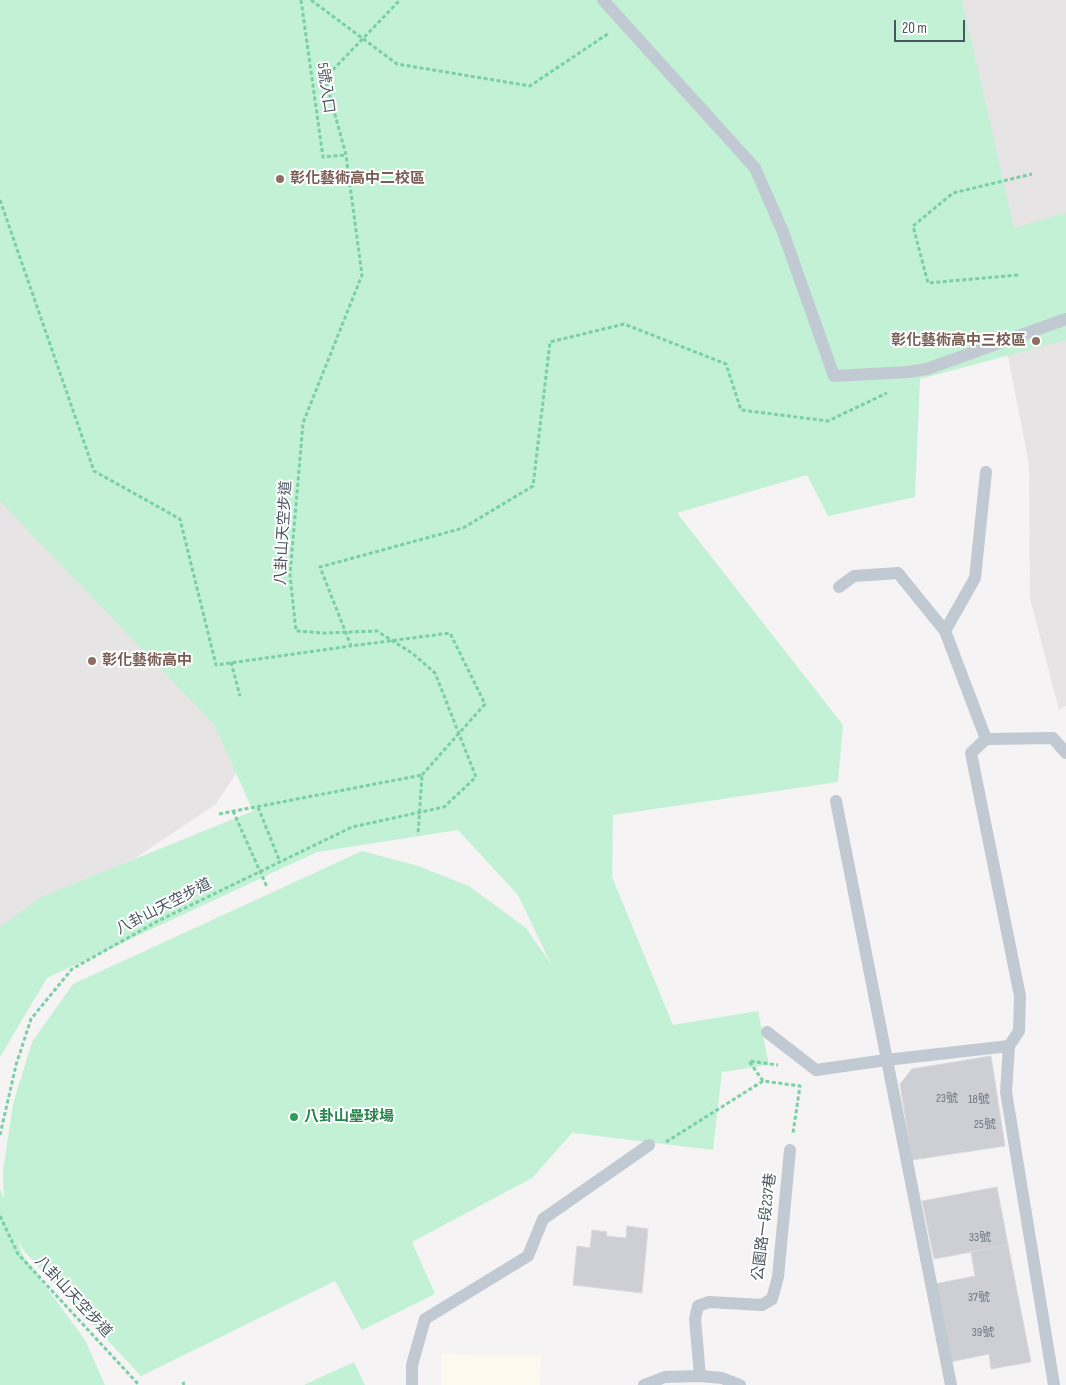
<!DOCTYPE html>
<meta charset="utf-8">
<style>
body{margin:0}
#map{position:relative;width:1066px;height:1385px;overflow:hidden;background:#f5f3f3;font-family:"Sofia Sans Condensed",sans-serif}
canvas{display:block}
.scale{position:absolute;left:894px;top:20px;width:71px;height:22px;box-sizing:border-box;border:2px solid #4a5661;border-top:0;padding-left:6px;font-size:15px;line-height:18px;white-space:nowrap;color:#4a5661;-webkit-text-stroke:4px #fff;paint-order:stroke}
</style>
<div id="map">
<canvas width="1066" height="1385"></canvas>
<div class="scale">20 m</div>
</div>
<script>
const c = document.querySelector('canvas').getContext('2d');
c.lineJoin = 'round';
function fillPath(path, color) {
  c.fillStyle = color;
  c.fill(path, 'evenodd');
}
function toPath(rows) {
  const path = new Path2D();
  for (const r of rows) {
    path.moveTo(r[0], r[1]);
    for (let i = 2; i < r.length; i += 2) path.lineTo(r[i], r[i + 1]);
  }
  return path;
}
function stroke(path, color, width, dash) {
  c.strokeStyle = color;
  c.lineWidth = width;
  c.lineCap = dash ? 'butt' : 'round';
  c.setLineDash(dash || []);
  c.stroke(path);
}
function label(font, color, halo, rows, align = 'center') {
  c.font = font + ' "Sofia Sans Condensed","Noto Sans TC",sans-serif';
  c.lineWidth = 4;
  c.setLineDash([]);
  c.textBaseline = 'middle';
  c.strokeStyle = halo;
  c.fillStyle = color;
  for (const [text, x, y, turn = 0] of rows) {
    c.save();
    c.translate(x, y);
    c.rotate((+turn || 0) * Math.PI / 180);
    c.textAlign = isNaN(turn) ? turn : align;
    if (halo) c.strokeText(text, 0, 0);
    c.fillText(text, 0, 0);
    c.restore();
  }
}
fillPath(toPath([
 [441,1354,541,1356,540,1385,441,1385]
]), '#fdf9ef');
fillPath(toPath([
 [935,0,1066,0,1066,706,1059,710,1030,598,1029,464,981,218],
 [0,337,226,714,237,772,215,805,0,948]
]), '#e6e4e5');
fillPath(toPath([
 [0,0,962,0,1014,228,1066,213,1066,340,920,379,915,497,828,516,807,475,677,513,843,725,838,782,613,815,612,877,673,1025,758,1011,769,1065,722,1072,713,1150,574,1133,573,1132,532,1178,412,1242,435,1294,362,1330,335,1281,141,1376,24,1251,18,1240,22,1254,85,1340,105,1385,0,1385,0,1189,4,1199,3,1171,13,1104,32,1042,73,984,362,851,418,866,469,886,526,928,551,964,518,895,458,830,317,852,47,978,0,1057,0,1063,0,927,41,897,253,811,214,724,0,501],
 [354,1362,365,1385,304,1385]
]), '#c3f1d5');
const building = toPath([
 [991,1056,1005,1146,912,1160,900,1084,912,1069,991,1056],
 [997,1187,1008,1245,934,1259,922,1201,997,1187],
 [627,1226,648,1229,642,1293,573,1285,577,1246,590,1248,592,1230,607,1232,606,1236,626,1238,627,1226],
 [1008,1245,1031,1362,991,1369,989,1354,950,1362,935,1284,975,1276,971,1252,1008,1245]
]);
fillPath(building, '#cdcfd5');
stroke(building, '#d7d9de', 1);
stroke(toPath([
 [301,0,323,157,346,155],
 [311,0,397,64,530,86,609,33],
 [0,200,94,471,180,519,216,665,351,646],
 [1018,275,928,283,913,226,953,193,1032,174],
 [231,662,240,696],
 [422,775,485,704,450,633,351,646,320,567,463,528,533,486,550,342,624,324,726,364,741,410,828,421,887,393],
 [258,807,280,862],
 [233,811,267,887],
 [219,814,422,775,418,835],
 [763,1081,749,1061,778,1065],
 [666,1142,763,1081,800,1086,793,1133],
 [0,1216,18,1254,139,1385],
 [183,1382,184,1385]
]), '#7ad0a6', 3, [4, 2.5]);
stroke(toPath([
 [603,0,755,168,783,232,834,376,908,372,927,369,1066,319],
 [945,631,975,578,986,472],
 [986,739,1053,738,1066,753],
 [836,801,951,1385],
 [767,1032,816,1070,886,1060,1009,1046,1019,1031,1020,996,971,753,986,739,945,631,898,573,854,576,839,587],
 [1009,1046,1006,1092,1054,1385],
 [412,1385,412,1365,425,1319,528,1256,543,1219,649,1145],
 [644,1385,665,1377,700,1376],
 [740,1385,722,1378,700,1376,695,1319,698,1306,709,1302,762,1305,772,1299,778,1277,790,1150]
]), '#c1cad2', 12);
stroke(toPath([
 [0,1135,16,1065,31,1019,72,969,158,921,352,827,444,807,476,777,435,673,412,653,377,631,324,633,296,631,290,575,303,423,362,275,346,155,325,78,400,0]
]), '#7ad0a6', 3, [4, 2.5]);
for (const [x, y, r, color] of [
 [280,179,5,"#8d6e63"],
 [1036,341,5,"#8d6e63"],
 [92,661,5,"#8d6e63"],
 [294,1117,5,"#2e9e5b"]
]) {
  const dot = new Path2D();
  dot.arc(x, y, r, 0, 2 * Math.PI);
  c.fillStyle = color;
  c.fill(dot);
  stroke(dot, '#fff', 2);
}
label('12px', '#6b747e', null, [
 ["23號",947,1099],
 ["18號",979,1100],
 ["25號",985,1125],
 ["33號",980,1238],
 ["37號",979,1298],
 ["39號",983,1333]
]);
label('15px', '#4a5661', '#fff', [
 ["5號入口",325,88,82],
 ["八卦山天空步道",284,533,-87],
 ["八卦山天空步道",164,907,-27],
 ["公園路一段237巷",765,1227,-83],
 ["八卦山天空步道",73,1297,47]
]);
label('bold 15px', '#785e54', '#fff', [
 ["彰化藝術高中二校區",290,179],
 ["彰化藝術高中三校區",1026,341,"right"],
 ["彰化藝術高中",102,661]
], 'left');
label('bold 15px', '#27864d', '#fff', [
 ["八卦山壘球場",304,1117]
], 'left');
</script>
